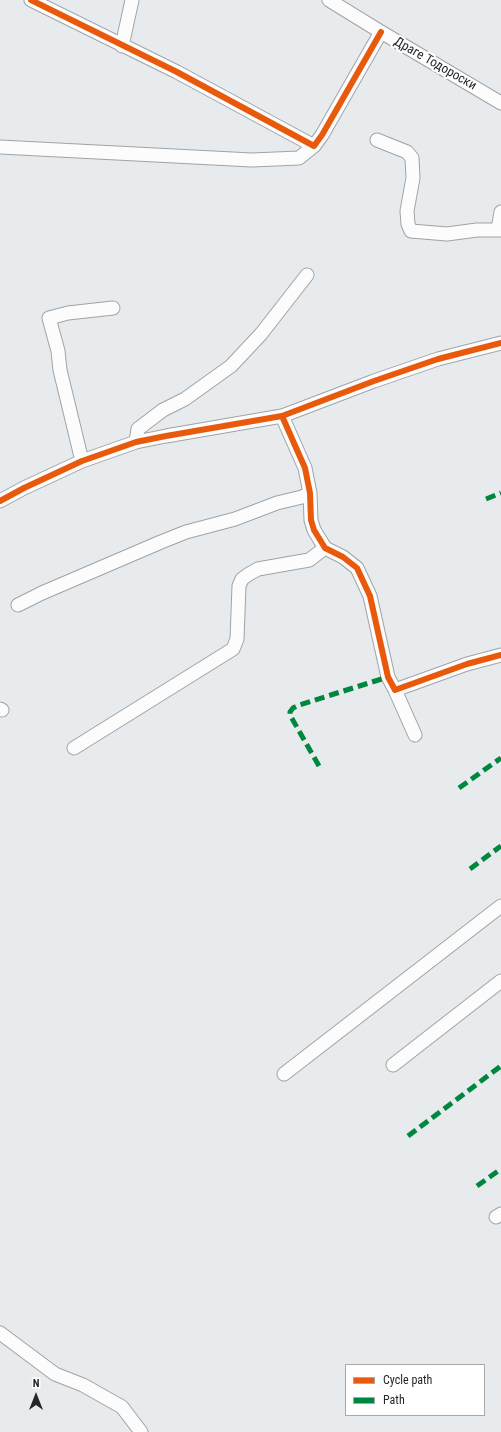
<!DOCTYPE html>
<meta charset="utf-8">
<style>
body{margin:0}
#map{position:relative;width:501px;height:1432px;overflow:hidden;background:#e8ebee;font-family:"Roboto Condensed",sans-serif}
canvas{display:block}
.legend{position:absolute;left:345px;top:1364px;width:140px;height:52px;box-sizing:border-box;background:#fff;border:1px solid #a7a8a9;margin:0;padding:5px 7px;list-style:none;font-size:12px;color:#242629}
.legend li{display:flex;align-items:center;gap:8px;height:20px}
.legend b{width:20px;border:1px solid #a7a8a9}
.north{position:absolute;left:16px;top:1376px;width:40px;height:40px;-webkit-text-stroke:3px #fff;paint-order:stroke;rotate:0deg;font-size:11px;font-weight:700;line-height:16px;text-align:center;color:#242629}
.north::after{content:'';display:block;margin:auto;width:14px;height:18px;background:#242629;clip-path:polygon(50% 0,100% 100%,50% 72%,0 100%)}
</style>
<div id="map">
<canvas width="501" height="1432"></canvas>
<ul class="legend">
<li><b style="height:5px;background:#e8590c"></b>Cycle path</li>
<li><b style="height:5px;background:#00873e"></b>Path</li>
</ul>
<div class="north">N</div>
</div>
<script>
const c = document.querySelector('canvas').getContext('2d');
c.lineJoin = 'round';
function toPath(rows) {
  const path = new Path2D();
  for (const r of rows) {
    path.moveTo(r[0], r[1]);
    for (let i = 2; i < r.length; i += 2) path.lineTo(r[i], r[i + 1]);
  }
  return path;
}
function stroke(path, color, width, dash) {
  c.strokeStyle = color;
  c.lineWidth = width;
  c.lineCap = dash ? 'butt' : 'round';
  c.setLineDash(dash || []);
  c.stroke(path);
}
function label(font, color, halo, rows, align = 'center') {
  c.font = font + ' "Roboto Condensed",sans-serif';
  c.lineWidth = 4;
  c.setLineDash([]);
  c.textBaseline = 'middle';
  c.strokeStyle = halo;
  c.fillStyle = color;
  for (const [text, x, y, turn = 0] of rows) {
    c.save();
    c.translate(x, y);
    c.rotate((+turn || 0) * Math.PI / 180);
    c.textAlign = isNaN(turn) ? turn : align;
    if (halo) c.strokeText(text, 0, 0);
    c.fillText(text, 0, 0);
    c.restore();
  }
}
const minor = toPath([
 [31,0,177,72,314,146,322,135,381,32],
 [329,0,381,32,501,103],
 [122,46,132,0],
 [377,140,407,152,412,158,413,178,407,211,408,224,411,231,447,234,477,230,501,230],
 [0,147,252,160,299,158,314,146],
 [498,229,501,212],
 [282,416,305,468,310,493,311,520,314,530,325,548,343,557,357,568,370,596,388,677,395,690,467,664,501,655],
 [136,442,138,429,163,410,185,399,231,366,261,334,307,275],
 [82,461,60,370,58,351,49,318,68,313,113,308],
 [0,501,24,488,82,461,136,442,166,436,282,416,374,381,438,359,501,343],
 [18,605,42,593,161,542,186,532,235,519,277,503,302,497,310,493],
 [395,690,415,735],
 [0,709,2,710],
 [74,748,233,649,237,639,239,586,242,579,249,574,258,569,309,560,325,548],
 [393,1065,501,981],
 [284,1074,501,906],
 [496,1217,501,1214],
 [0,1333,55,1374,83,1385,122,1407,141,1432]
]);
stroke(minor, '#a0a3a5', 15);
stroke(minor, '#fcfcfc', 13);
stroke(toPath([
 [486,499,501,493],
 [319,766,290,715,290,712,293,708,299,705,388,677],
 [459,788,501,758],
 [470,869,501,846],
 [408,1136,501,1066],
 [477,1186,501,1169]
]), '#00873e', 5, [10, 5]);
stroke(toPath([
 [31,0,177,72,314,146,322,135,381,32],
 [282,416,305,468,310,493,311,520,314,530,325,548,343,557,357,568,370,596,388,677,395,690,467,664,501,655],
 [0,501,24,488,82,461,136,442,166,436,282,416,374,381,438,359,501,343]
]), '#e8590c', 6);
label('13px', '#242629', '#fff', [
 ["Драге Тодороски",435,64,30]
]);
</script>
